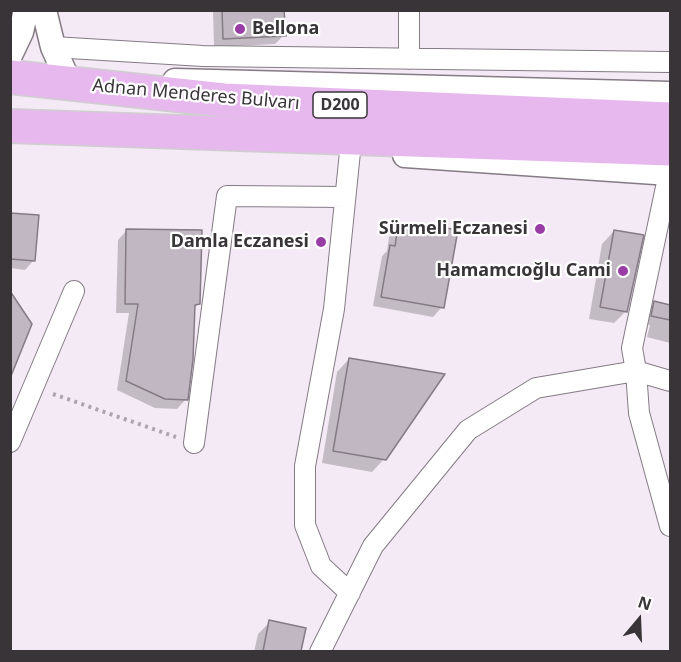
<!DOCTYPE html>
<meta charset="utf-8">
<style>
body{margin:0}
#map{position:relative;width:681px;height:662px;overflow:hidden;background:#f4eaf5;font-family:"Noto Sans",sans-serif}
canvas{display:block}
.frame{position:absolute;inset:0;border:12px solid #383438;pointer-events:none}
.north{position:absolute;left:609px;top:590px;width:60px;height:60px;-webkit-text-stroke:4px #fff;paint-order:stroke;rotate:19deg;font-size:16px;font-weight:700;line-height:24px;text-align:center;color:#383438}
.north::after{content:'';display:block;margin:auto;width:21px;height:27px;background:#383438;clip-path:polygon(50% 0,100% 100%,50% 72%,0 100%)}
</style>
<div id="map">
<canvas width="681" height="662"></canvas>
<div class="frame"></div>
<div class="north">N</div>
</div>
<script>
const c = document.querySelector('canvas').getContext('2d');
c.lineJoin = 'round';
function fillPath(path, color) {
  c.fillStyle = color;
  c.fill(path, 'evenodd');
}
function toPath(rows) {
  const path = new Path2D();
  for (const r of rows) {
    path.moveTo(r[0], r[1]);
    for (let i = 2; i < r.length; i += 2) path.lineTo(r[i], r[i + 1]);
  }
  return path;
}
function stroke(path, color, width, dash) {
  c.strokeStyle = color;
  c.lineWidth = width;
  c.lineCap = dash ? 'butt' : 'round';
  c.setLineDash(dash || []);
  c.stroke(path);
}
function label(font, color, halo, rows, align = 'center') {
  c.font = font + ' "Noto Sans",sans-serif';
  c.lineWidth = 4.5;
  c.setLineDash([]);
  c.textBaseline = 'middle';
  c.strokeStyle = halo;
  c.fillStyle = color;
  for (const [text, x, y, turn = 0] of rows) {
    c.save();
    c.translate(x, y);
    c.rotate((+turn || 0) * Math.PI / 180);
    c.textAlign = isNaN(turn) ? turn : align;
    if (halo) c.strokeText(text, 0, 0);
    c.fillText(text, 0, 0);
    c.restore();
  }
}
fillPath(toPath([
 [213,10,283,10,284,35,275,44,214,47],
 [10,214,34,260,25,270,10,268],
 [423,226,442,307,433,317,373,306,382,256,387,251,389,237,399,227,418,231],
 [127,230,199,303,193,309,186,399,177,409,155,408,117,390,129,313,116,313,118,240],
 [614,231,626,311,614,323,589,319,602,244],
 [655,303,670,307,670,343,647,337,650,325,644,324,647,311],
 [349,359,384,459,372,472,322,463,337,372],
 [270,622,304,629,299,652,254,652,258,634]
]), '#0003');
const building = toPath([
 [222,10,284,10,286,36,223,39,222,10],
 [10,213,39,215,35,261,10,259,10,213],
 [422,224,458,230,444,308,381,297,390,245,395,246,398,226,421,230,422,224],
 [126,229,202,230,200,304,195,305,193,359,188,400,165,399,126,381,138,304,125,304,126,229],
 [614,230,644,235,627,312,600,307,614,230],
 [10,291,32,324,11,376,10,375,10,291],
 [654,301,670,305,670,320,651,316,654,301],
 [349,358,445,374,386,460,333,451,349,358],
 [269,620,306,628,301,651,263,651,269,620]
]);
fillPath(building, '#c1b7c2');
stroke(building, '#847b85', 1.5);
const minor = toPath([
 [409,10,409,59],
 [53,47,203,56,670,62],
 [669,173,632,348,636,371,639,413,670,526],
 [10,442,74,291],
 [194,443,227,196,345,197],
 [350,593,321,566,305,525,305,466,334,309,350,152],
 [320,652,373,546,468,430,536,388,636,371,670,381]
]);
const tertiary = toPath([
 [44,10,53,47,67,78,77,84],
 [10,55,21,32,26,10],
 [175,81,670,94],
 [405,155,670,173]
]);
const trunk = toPath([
 [10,77,224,100,670,119],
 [10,126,670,149]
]);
stroke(minor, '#847b85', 22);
stroke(tertiary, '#847b85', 27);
stroke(trunk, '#cfcecf', 36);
stroke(toPath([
 [53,394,176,437]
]), '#ada5ad', 4, [3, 4.5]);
stroke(minor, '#fff', 20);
stroke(tertiary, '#fff', 24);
stroke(trunk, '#e7b8ee', 33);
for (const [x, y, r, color] of [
 [240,29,6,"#993ca6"],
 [540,229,6,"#993ca6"],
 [321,242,6,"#993ca6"],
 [623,271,6,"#993ca6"]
]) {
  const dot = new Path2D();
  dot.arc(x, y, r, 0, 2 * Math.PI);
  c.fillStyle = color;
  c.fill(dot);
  stroke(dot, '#fff', 2);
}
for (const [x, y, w] of [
 [340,105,54]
]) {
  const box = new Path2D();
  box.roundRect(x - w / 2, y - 13, w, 26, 4.5);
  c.fillStyle = '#fff';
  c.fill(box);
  stroke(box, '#383438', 1.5);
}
label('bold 16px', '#383438', null, [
 ["D200",340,105]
]);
label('bold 18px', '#383438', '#fff', [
 ["Bellona",252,29,"left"],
 ["Sürmeli Eczanesi",528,229],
 ["Damla Eczanesi",309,242],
 ["Hamamcıoğlu Cami",611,271]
], 'right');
label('18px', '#383438', '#fff', [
 ["Adnan Menderes Bulvarı",196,95,5]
]);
</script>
